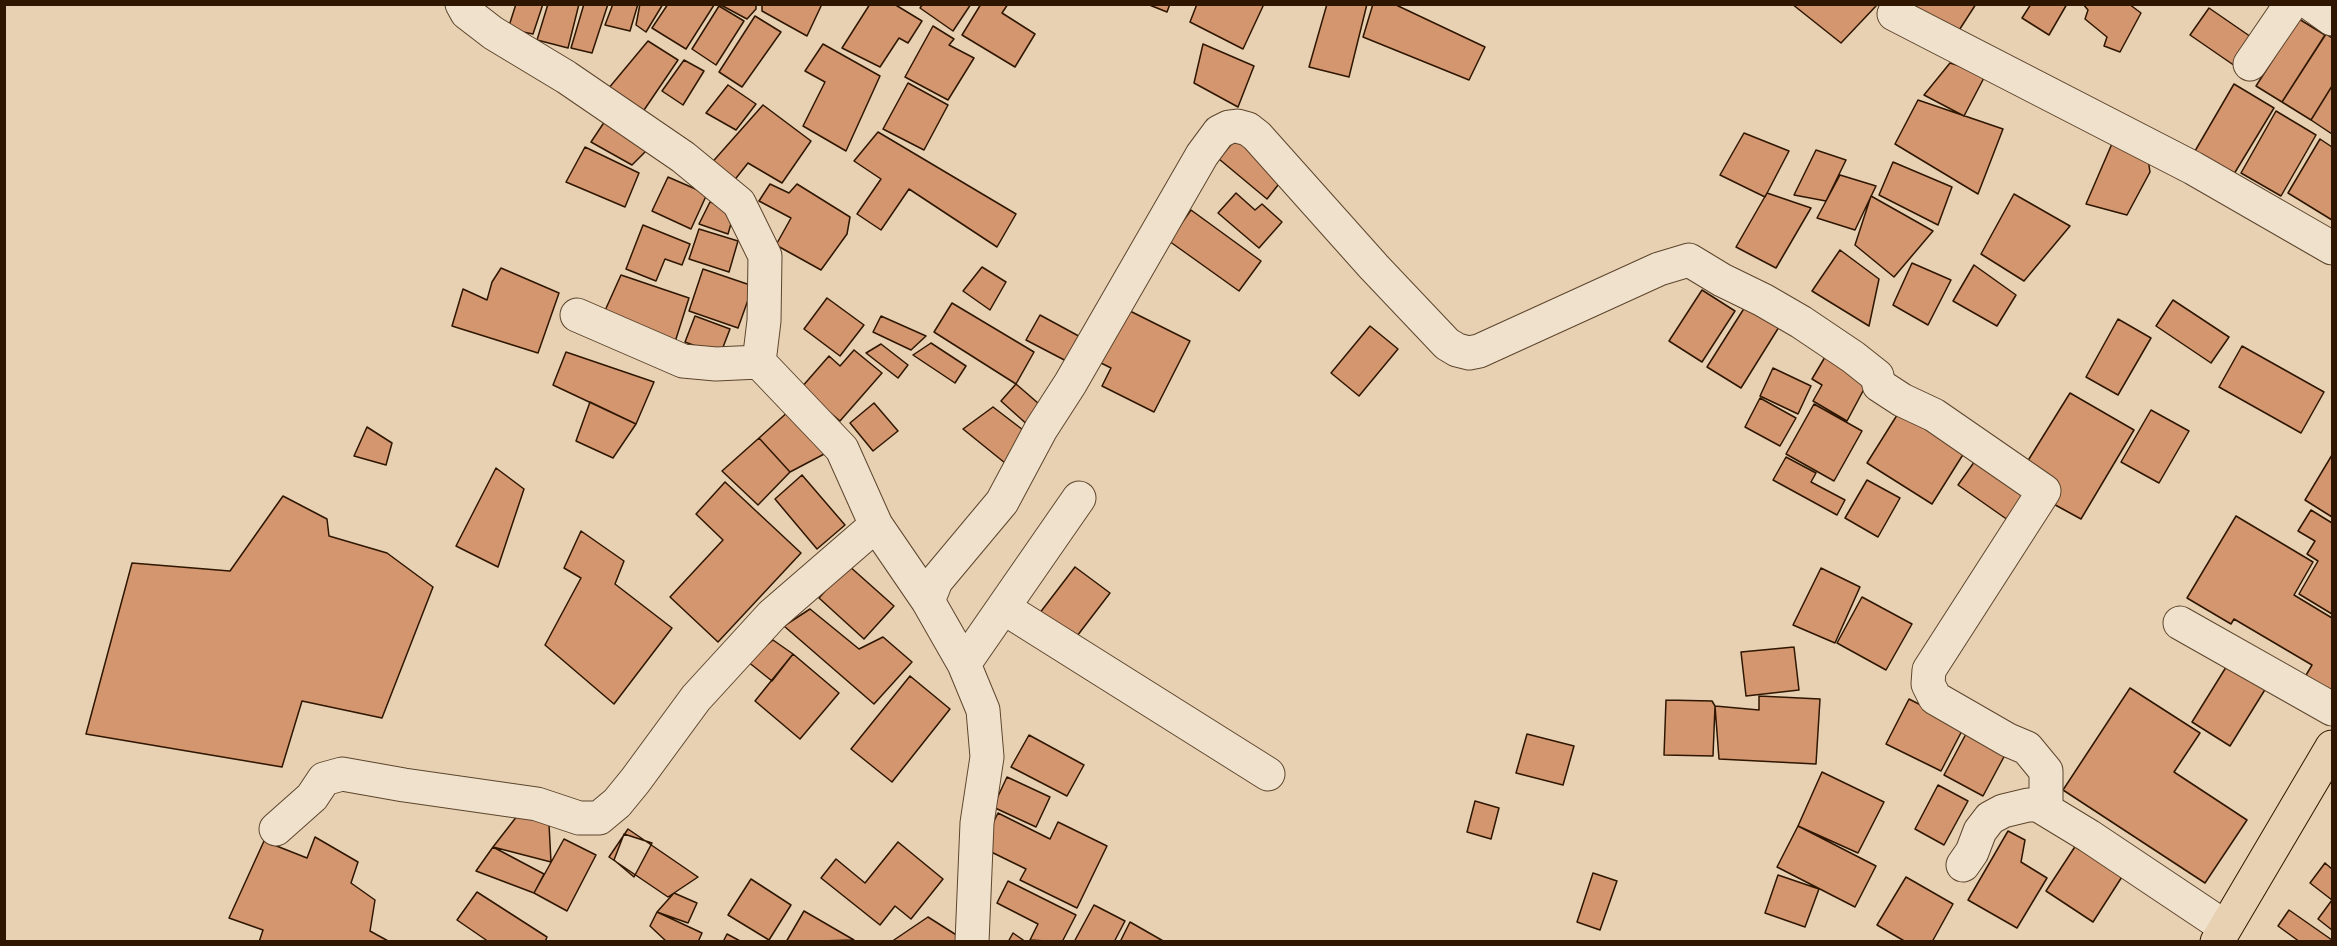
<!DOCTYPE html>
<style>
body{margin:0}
#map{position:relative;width:2337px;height:946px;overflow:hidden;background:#e8d1b2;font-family:"Libre Bodoni",serif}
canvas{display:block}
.frame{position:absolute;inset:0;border:6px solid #2e1600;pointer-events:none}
</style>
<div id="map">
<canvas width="2337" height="946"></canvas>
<div class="frame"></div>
</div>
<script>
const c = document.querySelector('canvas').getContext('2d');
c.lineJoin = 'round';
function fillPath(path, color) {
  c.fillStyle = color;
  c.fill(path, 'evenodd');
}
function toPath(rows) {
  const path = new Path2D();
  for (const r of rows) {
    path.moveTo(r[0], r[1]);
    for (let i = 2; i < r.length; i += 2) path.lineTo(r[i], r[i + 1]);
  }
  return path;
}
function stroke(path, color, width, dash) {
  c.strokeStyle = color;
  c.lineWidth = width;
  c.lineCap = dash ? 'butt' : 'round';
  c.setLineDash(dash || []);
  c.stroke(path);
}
const building = toPath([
 [516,4,543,4,533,34,508,29,516,4],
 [548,4,579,4,568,48,537,40,548,4],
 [584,4,608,4,592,53,571,48,584,4],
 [613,4,638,4,630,31,605,25,613,4],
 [640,4,663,4,646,32,636,25,640,4],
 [668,4,714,5,686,49,652,28,668,4],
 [719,4,756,4,756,9,747,19,719,4],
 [762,4,822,4,807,36,762,11,762,4],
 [870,4,894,4,922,21,908,43,899,38,880,67,842,48,870,4],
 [923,4,971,4,953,31,920,8,923,4],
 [981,4,1008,4,1002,13,1035,34,1015,67,962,35,981,4],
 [1147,4,1170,4,1167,12,1147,4],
 [1197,4,1264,4,1243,49,1190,22,1197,4],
 [1327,4,1367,4,1349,77,1309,67,1327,4],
 [1373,4,1394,4,1485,47,1469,80,1363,37,1373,4],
 [1792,4,1874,4,1876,6,1841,43,1792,4],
 [1910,4,1976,4,1956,35,1910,4],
 [2031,4,2067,4,2049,35,2022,18,2031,4],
 [2083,4,2129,4,2141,13,2120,52,2104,46,2107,37,2085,19,2088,10,2083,4],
 [719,6,744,21,716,65,692,49,719,6],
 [2209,8,2254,39,2235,66,2190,35,2209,8],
 [755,16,781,32,742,87,719,72,755,16],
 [2299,19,2325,35,2282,102,2256,86,2299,19],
 [933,26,954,39,949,45,974,58,948,100,905,77,933,26],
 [2326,34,2332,38,2332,86,2311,120,2282,102,2326,34],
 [648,41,678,60,642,113,608,89,648,41],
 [823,44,880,76,846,151,803,126,825,82,805,71,823,44],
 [1203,44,1254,66,1238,107,1194,83,1203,44],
 [684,60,704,71,683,105,662,91,684,60],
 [1950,63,1986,74,1964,116,1924,95,1950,63],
 [908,83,948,105,924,150,883,129,908,83],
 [2234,84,2274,108,2234,174,2195,151,2234,84],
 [728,85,756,104,736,130,706,113,728,85],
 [2332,86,2332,134,2311,120,2332,86],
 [1918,100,2003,129,1978,194,1895,144,1918,100],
 [763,105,811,141,782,183,748,163,729,187,708,167,763,105],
 [2276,111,2316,135,2281,196,2241,173,2276,111],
 [607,118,650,147,632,165,591,142,607,118],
 [878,132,1016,214,997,247,909,189,881,230,857,214,881,179,854,161,878,132],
 [1744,133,1789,151,1765,197,1720,175,1744,133],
 [1238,136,1286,175,1267,199,1219,159,1238,136],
 [2114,139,2147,152,2150,172,2127,215,2086,204,2114,139],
 [2320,139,2332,147,2332,220,2288,193,2320,139],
 [585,147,639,173,625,207,566,182,585,147],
 [1816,150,1846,160,1826,201,1794,195,1816,150],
 [1893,162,1952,187,1938,225,1879,195,1893,162],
 [1840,175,1876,186,1855,230,1817,218,1840,175],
 [668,177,707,194,691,229,652,211,668,177],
 [770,184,789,193,797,184,850,217,847,234,821,270,776,245,791,218,759,201,770,184],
 [1236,193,1255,210,1262,204,1282,222,1259,248,1218,213,1236,193],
 [1767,193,1811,208,1776,268,1736,247,1767,193],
 [2014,194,2070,226,2024,281,1981,254,2014,194],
 [1871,196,1933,231,1894,277,1855,245,1871,196],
 [710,202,735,210,728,234,699,224,710,202],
 [1191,210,1261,261,1239,291,1169,241,1191,210],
 [643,225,690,244,682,265,665,259,656,281,626,269,643,225],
 [699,229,738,241,729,272,689,259,699,229],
 [1840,250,1879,279,1869,326,1812,291,1840,250],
 [1912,263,1951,280,1928,325,1893,305,1912,263],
 [1974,265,2016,295,1997,326,1953,301,1974,265],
 [982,267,1006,282,990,310,963,291,982,267],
 [501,268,559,293,538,353,452,326,463,289,487,300,492,282,501,268],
 [703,269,753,286,738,328,689,311,703,269],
 [621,275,689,298,675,342,603,315,621,275],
 [1702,290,1735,311,1702,362,1669,341,1702,290],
 [827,298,864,325,840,356,804,329,827,298],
 [1750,299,1784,319,1741,388,1707,367,1750,299],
 [2173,300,2229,337,2211,363,2156,326,2173,300],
 [952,303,1034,352,1016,384,934,332,952,303],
 [1122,307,1190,341,1154,412,1102,386,1111,368,1095,360,1122,307],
 [1040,315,1086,340,1072,364,1026,340,1040,315],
 [695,316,730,329,720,355,685,342,695,316],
 [881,316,926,336,911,350,873,332,881,316],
 [2118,319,2151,338,2118,395,2086,377,2118,319],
 [1370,326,1398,349,1359,396,1331,373,1370,326],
 [931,343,966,366,955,383,913,355,931,343],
 [881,344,908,365,898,378,866,353,881,344],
 [2242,346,2324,392,2301,433,2219,387,2242,346],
 [854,350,882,373,840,421,801,388,829,356,840,366,854,350],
 [566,352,654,382,636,424,553,385,566,352],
 [1828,352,1871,376,1847,421,1813,401,1822,385,1812,379,1828,352],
 [1773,368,1811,386,1798,414,1760,396,1773,368],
 [1016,384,1046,410,1030,427,1001,401,1016,384],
 [2070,393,2134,430,2081,519,2048,501,2024,467,2070,393],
 [1760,398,1796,418,1780,446,1745,427,1760,398],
 [590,402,636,424,613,458,576,441,590,402],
 [874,403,898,431,873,451,850,423,874,403],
 [1814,404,1862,431,1834,481,1786,454,1814,404],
 [1904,404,1969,445,1932,504,1867,463,1904,404],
 [993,407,1027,433,1005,463,963,429,993,407],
 [790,410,828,452,790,472,759,438,790,410],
 [2151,410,2189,431,2159,483,2121,462,2151,410],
 [367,427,392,443,386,465,354,456,367,427],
 [759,438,790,472,758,505,722,471,759,438],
 [1982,451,2039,491,2015,525,1958,485,1982,451],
 [2332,455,2332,517,2305,500,2332,455],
 [1786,457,1816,473,1811,482,1845,500,1837,515,1773,480,1786,457],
 [496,468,524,489,498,567,456,546,496,468],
 [802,475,845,525,817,549,775,499,802,475],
 [1867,480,1900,498,1878,537,1845,518,1867,480],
 [725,482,801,553,718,642,670,597,723,540,696,514,725,482],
 [283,496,327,519,329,536,387,553,433,587,382,718,302,701,282,767,86,734,132,563,230,571,283,496],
 [2311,510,2332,523,2332,614,2299,594,2318,561,2307,554,2315,541,2298,531,2311,510],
 [2236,516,2313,562,2294,595,2332,618,2332,694,2302,682,2312,665,2234,619,2231,624,2187,598,2236,516],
 [581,531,624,561,615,584,672,628,614,704,545,645,581,578,564,568,581,531],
 [848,565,894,606,864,639,819,598,848,565],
 [1075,567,1110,593,1074,640,1039,614,1075,567],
 [1821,568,1860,587,1835,643,1793,625,1821,568],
 [1862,597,1912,624,1886,670,1837,643,1862,597],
 [810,609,859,649,883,637,912,662,874,704,784,626,810,609],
 [773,640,793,654,772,681,747,661,773,640],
 [1794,647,1799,690,1746,696,1741,652,1794,647],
 [793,654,839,693,800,739,755,701,793,654],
 [2228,664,2266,688,2230,746,2192,722,2228,664],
 [910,676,950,709,892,782,851,749,910,676],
 [2130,688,2200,733,2174,772,2247,820,2205,883,2063,790,2130,688],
 [1759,696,1820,699,1816,764,1719,759,1715,706,1759,710,1759,696],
 [1909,699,1964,727,1941,771,1886,744,1909,699],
 [1666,700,1712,701,1715,706,1713,756,1664,755,1666,700],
 [1967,732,2006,753,1983,796,1944,775,1967,732],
 [1527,734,1574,746,1563,785,1516,773,1527,734],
 [1029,735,1084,765,1067,796,1011,767,1029,735],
 [1822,772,1884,802,1858,853,1798,826,1822,772],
 [1007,777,1050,797,1036,827,993,807,1007,777],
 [1938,785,1968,801,1944,845,1915,829,1938,785],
 [1475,801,1499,808,1491,839,1467,832,1475,801],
 [521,811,549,824,551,862,493,847,521,811],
 [998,813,1050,839,1058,822,1107,846,1077,908,1020,880,1026,869,981,847,998,813],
 [1798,826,1876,866,1855,907,1777,867,1798,826],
 [628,829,698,877,668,897,609,857,628,829],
 [2008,831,2025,840,2021,862,2047,878,2017,928,1968,900,2008,831],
 [624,834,652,843,634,877,614,860,624,834],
 [315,837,358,862,351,883,375,900,370,931,390,942,259,942,263,930,229,918,264,841,307,858,315,837],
 [564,839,596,855,567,911,534,893,564,839],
 [2080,839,2127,869,2093,922,2046,891,2080,839],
 [898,842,943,879,911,919,895,906,880,925,821,878,836,859,865,883,898,842],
 [493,847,544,874,534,893,476,871,493,847],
 [2325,863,2332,869,2332,930,2318,919,2332,900,2310,883,2325,863],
 [1593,873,1617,881,1600,930,1577,922,1593,873],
 [1778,875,1819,889,1805,927,1765,913,1778,875],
 [1906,877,1953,904,1932,942,1906,942,1877,925,1906,877],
 [751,879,791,905,769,940,728,915,751,879],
 [1008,881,1076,915,1062,942,1030,940,1038,924,997,903,1008,881],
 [477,892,547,937,545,942,489,942,457,920,477,892],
 [674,893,697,903,688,923,657,912,674,893],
 [1094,905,1125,921,1114,942,1074,942,1094,905],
 [2289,910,2332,940,2332,942,2300,942,2278,926,2289,910],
 [804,911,854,940,786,942,804,911],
 [657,912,702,933,698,942,667,942,650,926,657,912],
 [928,917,958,936,955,942,891,942,928,917],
 [1130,922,1165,942,1120,942,1130,922],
 [1013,933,1026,942,1008,942,1013,933],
 [727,934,742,942,723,942,727,934]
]);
fillPath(building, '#d4966f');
stroke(building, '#2e1600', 1.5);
const minor = toPath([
 [462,4,467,13,493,33,566,77,683,157,739,203,765,256,764,321,759,362],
 [2311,4,2332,19],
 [1894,14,2193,168,2332,248],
 [2250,64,2291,4],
 [577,315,683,361,716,364,759,362,842,449,876,525,928,601,964,664,983,710,987,757,977,823,972,942],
 [928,601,936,581,1002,502,1041,429,1070,384,1202,155,1219,132,1229,127,1237,126,1248,129,1257,136,1374,267,1447,344,1457,350,1469,353,1479,351,1659,269,1689,260,1722,280,1763,300,1801,322,1853,357,1877,376,1879,385,1902,400,1934,415,2044,491,1929,670,1928,684,1935,698,2008,740,2027,748,2046,771,2046,809],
 [1004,608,1268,774],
 [2180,623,2332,709],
 [964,664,1079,498],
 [276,829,312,797,324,779,342,774,404,785,537,804,579,818,599,818,617,803,635,781,696,698,772,615,876,525],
 [1963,865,1972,852,1980,831,1990,818,2003,811,2028,805,2038,805,2089,836,2225,927]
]);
const major = toPath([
 [2217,942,2332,747]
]);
stroke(minor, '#5c452c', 35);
stroke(major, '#2e1600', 35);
stroke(minor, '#f0e1cd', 33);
stroke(major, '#e8d1b2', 33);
</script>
